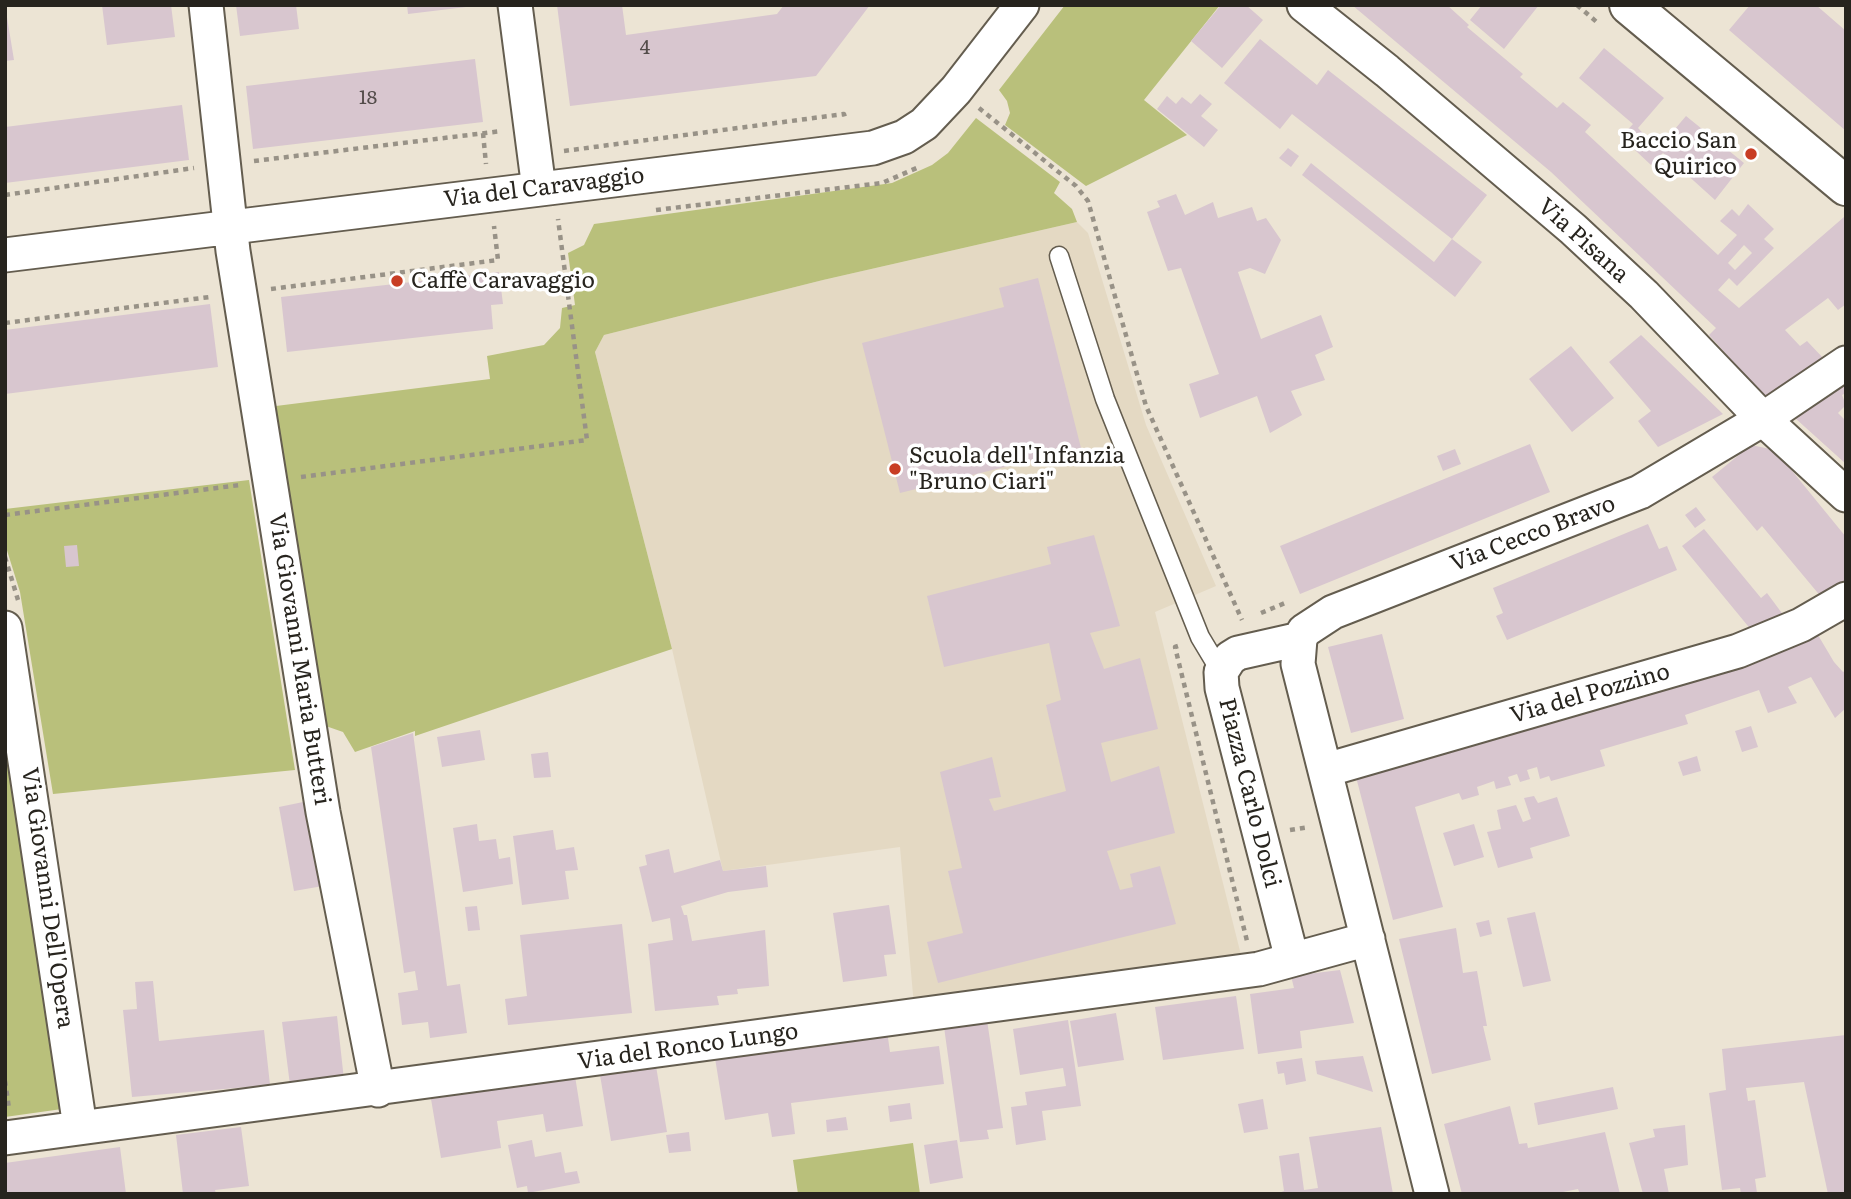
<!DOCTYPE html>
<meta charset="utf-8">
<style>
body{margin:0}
#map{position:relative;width:1851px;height:1199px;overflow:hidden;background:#ece4d4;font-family:Literata,serif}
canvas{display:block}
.frame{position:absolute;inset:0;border:7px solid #27241e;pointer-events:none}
</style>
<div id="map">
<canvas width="1851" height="1199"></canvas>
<div class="frame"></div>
</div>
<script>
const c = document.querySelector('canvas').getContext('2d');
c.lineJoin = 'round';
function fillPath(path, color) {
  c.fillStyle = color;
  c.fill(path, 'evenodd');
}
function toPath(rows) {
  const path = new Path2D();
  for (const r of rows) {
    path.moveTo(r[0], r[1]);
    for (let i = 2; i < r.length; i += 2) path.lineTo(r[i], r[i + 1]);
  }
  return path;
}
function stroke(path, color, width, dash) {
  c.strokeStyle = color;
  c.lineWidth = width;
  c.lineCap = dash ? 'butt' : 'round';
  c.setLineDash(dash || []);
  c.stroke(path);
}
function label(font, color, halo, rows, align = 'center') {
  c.font = font + ' Literata,serif';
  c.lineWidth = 7;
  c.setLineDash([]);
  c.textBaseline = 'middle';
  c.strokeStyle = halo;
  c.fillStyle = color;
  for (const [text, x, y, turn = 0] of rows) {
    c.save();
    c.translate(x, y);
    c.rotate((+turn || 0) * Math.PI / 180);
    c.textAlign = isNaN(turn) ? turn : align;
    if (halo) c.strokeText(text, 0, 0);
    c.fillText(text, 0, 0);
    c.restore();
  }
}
fillPath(toPath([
 [1077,222,1088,233,1146,425,1216,586,1155,612,1241,955,914,1006,900,847,723,871,672,649,595,352,604,335,823,280]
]), '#e4d9c3');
fillPath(toPath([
 [1065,5,1220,5,1144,100,1187,135,1086,186,1005,125,1010,113,1007,101,999,90],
 [976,118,1060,182,1054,193,1072,209,1077,222,823,280,604,335,595,352,672,649,415,736,415,731,355,752,343,732,320,724,276,406,490,379,487,356,544,345,560,328,562,308,575,305,568,253,584,245,594,224,892,183,932,165,948,153],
 [249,480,295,770,53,794,20,592,5,544,5,509],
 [5,745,62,1109,5,1117],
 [913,1143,920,1194,798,1194,793,1160]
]), '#b9c07b');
fillPath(toPath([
 [5,5,14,60,5,61],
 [102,5,171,5,175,37,107,45],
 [236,5,296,5,299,29,240,36],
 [407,5,465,5,466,7,408,14],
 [557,5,622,5,626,35,777,14,784,5,870,5,816,76,570,106],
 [1221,5,1246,5,1263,20,1222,68,1191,41],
 [1352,5,1447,5,1469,25,1467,27,1523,74,1520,77,1557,108,1563,102,1591,125,1585,132,1718,255,1737,235,1720,221,1732,209,1739,216,1748,204,1774,229,1764,239,1774,248,1737,286,1729,278,1718,290,1739,308,1844,217,1846,304,1838,310,1828,298,1785,330,1800,346,1807,341,1825,360,1769,402,1709,335,1716,328,1551,172],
 [1744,245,1752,253,1735,270,1728,263],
 [1482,5,1539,5,1504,49,1470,20],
 [1750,5,1816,5,1846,31,1846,131,1729,30],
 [1260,39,1317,85,1328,70,1487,195,1452,239,1292,114,1280,129,1224,83],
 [1604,48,1664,98,1638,128,1658,149,1686,116,1744,163,1715,200,1663,153,1651,165,1621,137,1633,124,1579,78],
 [475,59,483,122,253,149,246,86],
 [1200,94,1212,104,1201,116,1218,130,1204,147,1157,109,1167,96,1176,104,1182,97,1191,104],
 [182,105,189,160,5,183,5,127],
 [1288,148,1299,156,1291,167,1279,158],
 [1311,163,1434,262,1452,239,1482,262,1455,297,1302,175],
 [1176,194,1185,215,1213,202,1218,218,1252,207,1257,221,1266,218,1281,240,1265,274,1250,268,1238,272,1261,339,1321,315,1333,347,1315,355,1325,380,1291,391,1302,415,1270,433,1257,396,1200,418,1189,384,1219,374,1181,268,1168,271,1147,212,1160,207,1157,201],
 [499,272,503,304,491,305,493,329,287,352,281,297],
 [1038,278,1081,448,900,493,862,343,1004,307,999,288],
 [210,304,218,367,5,394,5,330],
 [1641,335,1723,414,1658,447,1638,421,1651,411,1609,362],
 [1571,346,1614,398,1572,432,1529,379],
 [1846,380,1846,393,1842,395,1846,405,1838,413,1846,421,1846,464,1795,418],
 [1530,444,1550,492,1300,594,1280,546],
 [1751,445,1775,450,1846,537,1846,589,1827,604,1762,526,1757,531,1712,477],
 [1455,449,1461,464,1443,471,1437,456],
 [1696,507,1706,520,1695,528,1685,515],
 [1648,524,1659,549,1667,546,1677,570,1507,640,1496,616,1503,613,1493,588],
 [1704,529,1761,598,1767,593,1787,620,1757,637,1682,546],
 [1094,535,1120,626,1090,633,1104,669,1140,658,1158,729,1101,743,1111,782,1159,766,1175,833,1107,851,1120,890,1133,887,1130,874,1160,866,1176,924,938,983,927,942,963,933,948,871,962,868,940,772,992,757,1001,797,989,799,994,811,1066,791,1046,705,1061,700,1049,643,944,667,927,596,1051,564,1047,547],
 [77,545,79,566,66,567,64,546],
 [1812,625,1834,662,1843,672,1846,670,1846,708,1835,718,1811,677,1788,687,1797,703,1768,713,1759,690,1685,715,1688,724,1600,750,1605,766,1551,781,1549,776,1540,779,1537,767,1527,770,1530,779,1520,782,1517,774,1508,777,1511,785,1496,789,1494,781,1477,787,1479,795,1462,800,1459,793,1415,807,1443,907,1393,920,1355,773],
 [1382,634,1404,719,1351,733,1328,647],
 [1751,726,1758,747,1742,752,1735,731],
 [480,730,485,760,442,767,437,737],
 [413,733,447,986,460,984,467,1033,430,1038,428,1022,402,1025,398,993,418,990,415,971,404,973,371,747],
 [548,752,551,777,534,778,531,754],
 [1697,756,1701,771,1683,776,1678,762],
 [1534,796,1538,803,1557,797,1570,836,1530,848,1533,858,1498,868,1487,832,1501,829,1497,810,1516,805,1523,822,1531,819,1524,798],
 [308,801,323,886,294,891,279,807],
 [477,824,479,841,496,839,499,859,510,857,513,884,463,892,453,828],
 [1474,824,1484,857,1454,866,1443,833],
 [553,830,556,850,574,847,578,870,565,871,569,899,522,905,513,836],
 [669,849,674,873,720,860,723,871,766,866,768,887,728,892,681,906,684,915,687,915,692,941,765,930,769,986,737,989,738,994,717,996,719,1005,655,1011,648,944,673,940,670,918,652,922,639,867,647,865,645,855],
 [889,905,896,954,884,955,887,976,843,982,833,913],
 [477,906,480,930,468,931,465,907],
 [1535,912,1551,981,1523,987,1507,918],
 [1489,920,1492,934,1480,937,1476,923],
 [622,924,632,1013,508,1025,505,999,527,996,520,935],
 [1456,928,1463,973,1477,971,1487,1026,1483,1026,1491,1060,1432,1074,1399,939],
 [1340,970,1354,1023,1300,1031,1302,1048,1258,1054,1250,994,1294,988,1291,976],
 [153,981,159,1041,264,1030,270,1085,132,1097,123,1010,137,1009,135,982],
 [1236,996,1244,1049,1163,1060,1155,1007],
 [1116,1013,1124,1060,1078,1067,1070,1021],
 [337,1016,344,1080,290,1085,282,1022],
 [987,1020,1003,1128,987,1130,989,1139,960,1142,944,1027],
 [1068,1020,1081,1106,1042,1111,1046,1140,1016,1145,1011,1107,1027,1105,1025,1092,1066,1086,1063,1068,1020,1075,1013,1029],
 [887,1031,890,1052,939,1046,944,1084,791,1103,795,1134,772,1137,768,1113,725,1120,715,1058],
 [1846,1035,1846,1194,1828,1194,1804,1082,1746,1088,1748,1101,1755,1100,1766,1177,1755,1179,1757,1193,1741,1194,1740,1188,1722,1190,1709,1093,1726,1090,1722,1049],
 [1363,1056,1373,1092,1317,1074,1315,1061],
 [1302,1058,1306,1081,1286,1085,1284,1073,1278,1074,1276,1062],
 [656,1066,667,1132,611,1141,600,1075],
 [575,1076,583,1126,546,1132,543,1114,497,1121,501,1148,441,1158,431,1099],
 [1613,1087,1618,1109,1538,1125,1534,1103],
 [1263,1099,1268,1129,1244,1133,1238,1104],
 [910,1103,912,1119,890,1122,888,1106],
 [1510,1106,1519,1144,1527,1143,1528,1148,1605,1132,1620,1194,1580,1194,1578,1189,1553,1194,1462,1194,1444,1124],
 [846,1117,848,1130,827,1132,826,1120],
 [1685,1125,1688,1165,1664,1169,1669,1194,1643,1194,1629,1143,1655,1137,1653,1129],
 [241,1127,249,1186,215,1190,216,1194,183,1194,176,1135],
 [1381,1127,1393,1194,1276,1194,1284,1191,1279,1156,1299,1153,1304,1190,1318,1188,1309,1137],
 [689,1132,691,1151,669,1153,666,1135],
 [532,1140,535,1157,561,1152,565,1173,577,1171,580,1183,528,1193,527,1186,517,1188,508,1145],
 [957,1140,963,1178,930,1184,924,1145],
 [120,1147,126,1194,5,1194,5,1163]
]), '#d8c6cf');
const service = toPath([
 [1059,256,1105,399,1200,637,1221,672]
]);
const minor = toPath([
 [206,5,233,251,323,812,378,1090],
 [515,5,539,189],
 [1304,5,1387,71,1573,229,1644,295,1763,419,1846,495],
 [5,255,873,148,904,137,924,124,956,90,1022,5],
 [5,628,80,1127],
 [1326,770,1738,651,1801,625,1846,599],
 [1292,959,1222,688,1221,672,1230,658,1238,653,1300,639],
 [5,1138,1259,969,1368,939],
 [1432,1194,1298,664,1300,639,1304,631,1333,612,1640,492,1763,419,1846,363]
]);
const tertiary = toPath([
 [1629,5,1846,186]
]);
stroke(service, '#645d4f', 21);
stroke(minor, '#645d4f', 37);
stroke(tertiary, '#645d4f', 42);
stroke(toPath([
 [1577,5,1599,24],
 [979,108,1076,186,1088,201,1146,406,1242,620],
 [483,133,486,164],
 [564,151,844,114,846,121],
 [254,161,502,131],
 [5,195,194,168],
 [656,210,882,183,919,167],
 [271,289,498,260,494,226],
 [5,323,210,297],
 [301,477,587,440,558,219],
 [5,515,240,485],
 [5,557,18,600],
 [1261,613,1285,603],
 [1178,646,1175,647,1247,941],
 [1290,830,1309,827],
 [5,1081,9,1108]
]), '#989287', 4.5, [5, 5]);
stroke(service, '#fff', 18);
stroke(minor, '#fff', 33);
stroke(tertiary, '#fff', 38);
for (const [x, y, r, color] of [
 [1751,154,7,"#c83d24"],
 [397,281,7,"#c83d24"],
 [895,469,7,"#c83d24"]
]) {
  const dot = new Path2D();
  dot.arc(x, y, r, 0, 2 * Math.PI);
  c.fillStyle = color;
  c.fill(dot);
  stroke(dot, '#fff', 2.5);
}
label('19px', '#534c4a', null, [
 ["4",645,48],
 ["18",368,98]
]);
label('23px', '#27241e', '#fff', [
 ["Baccio San",1737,141,"right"],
 ["Quirico",1737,167,"right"],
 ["Caffè Caravaggio",411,281],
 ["Scuola dell'Infanzia",909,456],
 ["\"Bruno Ciari\"",909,482]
], 'left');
label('23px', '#27241e', '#fff', [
 ["Via del Caravaggio",544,188,-7],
 ["Via Pisana",1583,241,42],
 ["Via Cecco Bravo",1533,534,-21],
 ["Via Giovanni Maria Butteri",299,659,81],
 ["Via del Pozzino",1590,694,-16],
 ["Piazza Carlo Dolci",1249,793,76],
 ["Via Giovanni Dell'Opera",47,898,82],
 ["Via del Ronco Lungo",688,1047,-8]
]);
</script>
